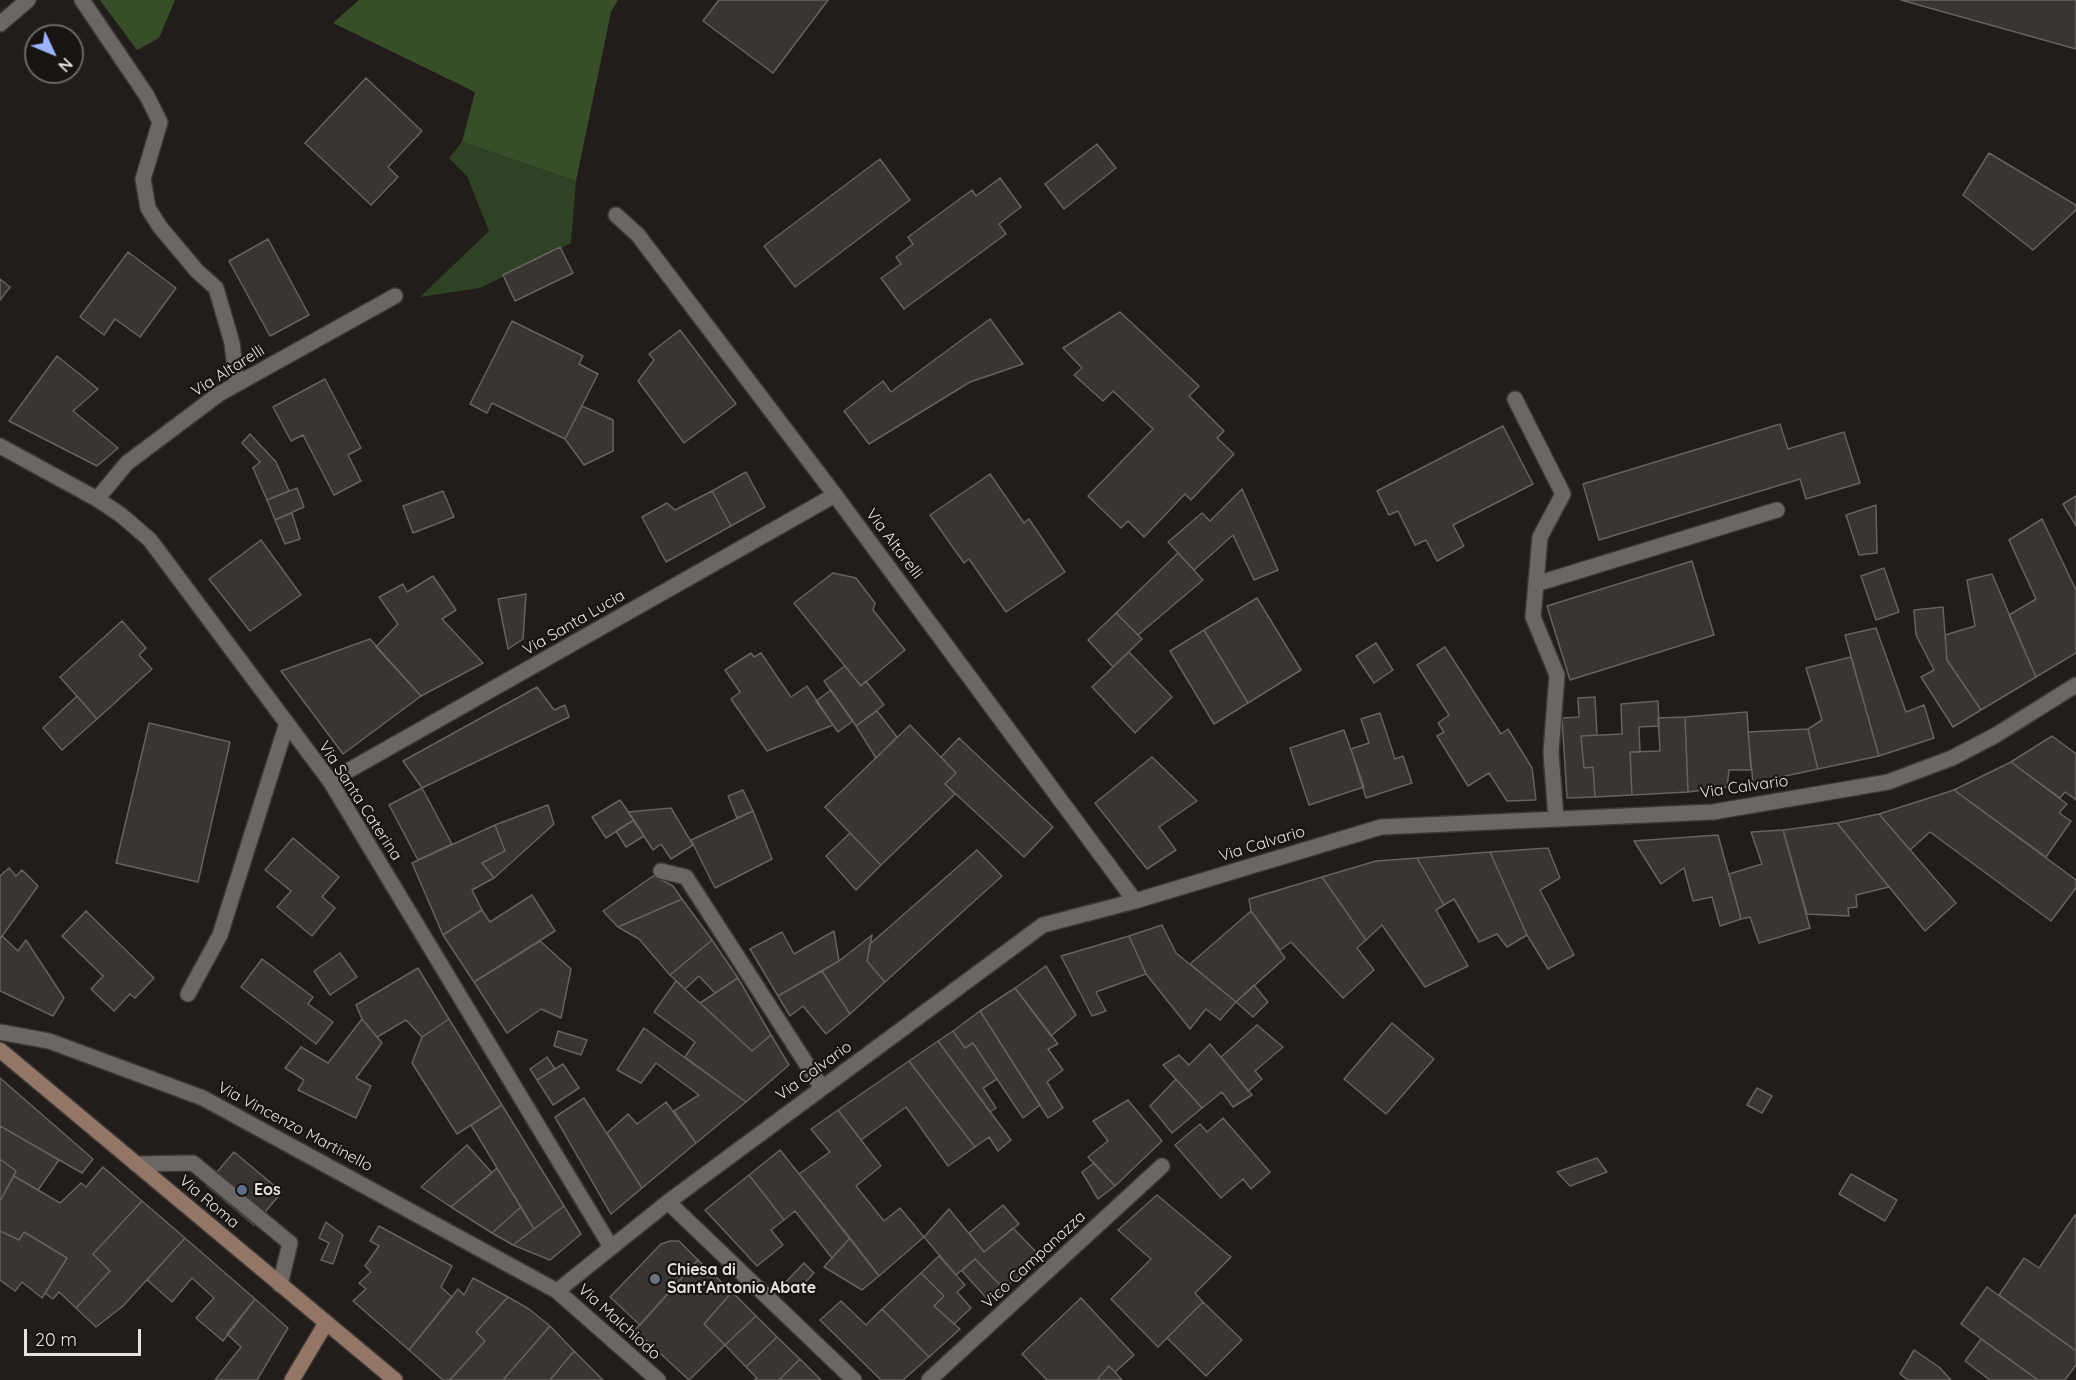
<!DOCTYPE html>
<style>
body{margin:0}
#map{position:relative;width:2076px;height:1380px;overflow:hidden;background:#221d1b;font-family:Quicksand,sans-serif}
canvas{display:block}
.north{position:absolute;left:24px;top:24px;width:60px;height:60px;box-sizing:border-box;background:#181412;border:2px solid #6a6665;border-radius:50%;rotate:134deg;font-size:16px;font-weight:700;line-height:24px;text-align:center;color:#e6e2e1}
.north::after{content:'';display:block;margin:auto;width:21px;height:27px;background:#9eb3fd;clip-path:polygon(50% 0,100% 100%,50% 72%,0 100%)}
.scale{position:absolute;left:24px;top:1329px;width:117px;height:27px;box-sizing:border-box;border:3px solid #e6e2e1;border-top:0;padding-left:8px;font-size:18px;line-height:21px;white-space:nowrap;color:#e6e2e1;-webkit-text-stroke:4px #181412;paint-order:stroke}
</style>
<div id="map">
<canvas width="2076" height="1380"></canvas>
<div class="north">N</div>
<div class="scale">20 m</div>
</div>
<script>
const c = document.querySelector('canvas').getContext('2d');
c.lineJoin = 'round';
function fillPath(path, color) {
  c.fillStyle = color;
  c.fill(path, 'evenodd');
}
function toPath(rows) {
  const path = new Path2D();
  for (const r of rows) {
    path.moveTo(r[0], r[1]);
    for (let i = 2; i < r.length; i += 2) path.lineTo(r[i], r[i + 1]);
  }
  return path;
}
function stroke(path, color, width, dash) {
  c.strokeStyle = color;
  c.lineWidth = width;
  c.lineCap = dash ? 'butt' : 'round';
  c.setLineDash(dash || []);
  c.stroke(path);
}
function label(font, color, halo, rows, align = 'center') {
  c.font = font + ' Quicksand,sans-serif';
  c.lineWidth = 4.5;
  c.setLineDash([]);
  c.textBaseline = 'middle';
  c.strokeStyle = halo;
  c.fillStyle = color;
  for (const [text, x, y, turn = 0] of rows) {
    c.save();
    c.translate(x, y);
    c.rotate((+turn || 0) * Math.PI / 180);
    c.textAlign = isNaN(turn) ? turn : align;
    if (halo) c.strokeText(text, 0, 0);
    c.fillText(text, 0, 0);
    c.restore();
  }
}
fillPath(toPath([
 [462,142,576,181,571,243,480,288,420,297,489,231,467,176,449,158]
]), '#304224');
fillPath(toPath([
 [100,0,175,0,159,38,137,50],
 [359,0,618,0,611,12,576,181,462,142,475,92,333,23]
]), '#384e29');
const building = toPath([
 [719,0,828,0,773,73,703,21,719,0],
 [1901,0,2076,0,2076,49,1901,0],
 [366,78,422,131,388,167,398,177,371,205,305,143,366,78],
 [1097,144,1116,168,1064,209,1045,184,1097,144],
 [1989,153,2076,205,2076,210,2033,250,1963,195,1989,153],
 [880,159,910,200,795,287,764,246,880,159],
 [1000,178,1021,207,999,224,1006,234,904,309,881,278,901,264,896,257,913,244,908,237,972,190,976,196,1000,178],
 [268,239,309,315,270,336,229,261,268,239],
 [560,247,573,273,515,301,503,275,560,247],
 [128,252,176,288,140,337,115,319,104,335,80,317,128,252],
 [0,279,10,287,0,300,0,279],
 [1120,312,1199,386,1189,396,1224,431,1217,438,1234,454,1191,500,1185,494,1144,537,1128,521,1121,528,1088,496,1153,429,1113,391,1103,401,1074,375,1082,368,1063,348,1120,312],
 [990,319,1023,364,970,382,869,444,844,411,883,381,891,392,990,319],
 [512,321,583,356,579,364,598,374,565,439,492,403,487,413,470,404,512,321],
 [680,330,736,404,684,443,638,381,654,360,649,354,680,330],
 [57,356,98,389,73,411,118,448,97,466,9,421,57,356],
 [325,379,361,448,348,455,361,481,334,495,303,435,291,441,273,407,325,379],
 [582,406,613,420,613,451,584,465,565,439,582,406],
 [1780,424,1788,449,1844,432,1860,483,1806,499,1800,479,1599,540,1583,484,1780,424],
 [1503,426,1533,484,1453,525,1464,546,1437,561,1426,540,1415,545,1398,511,1389,515,1377,491,1503,426],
 [250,434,276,462,289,491,267,500,253,468,260,462,242,443,250,434],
 [746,472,765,507,731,526,712,491,746,472],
 [990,474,1024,523,1029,519,1065,572,1006,612,969,559,964,563,930,515,990,474],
 [297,488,304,507,275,520,267,500,297,488],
 [1242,489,1278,570,1254,580,1233,535,1194,570,1168,542,1202,513,1210,521,1242,489],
 [443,491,454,517,413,533,403,506,443,491],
 [712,491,731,526,666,562,642,517,667,503,675,510,712,491],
 [2076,496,2076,526,2063,504,2076,496],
 [1876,505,1877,553,1859,555,1846,515,1876,505],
 [292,513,300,539,285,544,275,520,292,513],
 [2042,519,2076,590,2076,653,2036,677,2009,615,2036,599,2009,540,2042,519],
 [261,540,301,595,250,631,209,579,261,540],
 [1178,553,1203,580,1138,635,1116,613,1178,553],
 [1692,561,1714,635,1570,680,1547,606,1692,561],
 [1884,568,1899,612,1876,620,1861,576,1884,568],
 [833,573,856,578,875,603,873,610,905,650,861,686,794,603,833,573],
 [1992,574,2036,677,1981,710,1947,660,1945,635,1975,626,1967,580,1992,574],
 [433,576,456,610,442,619,483,663,421,696,376,647,398,624,379,597,403,584,407,592,433,576],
 [526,594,523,639,508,649,498,599,526,594],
 [1257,598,1301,670,1248,703,1204,630,1257,598],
 [1943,607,1947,660,1981,710,1953,727,1921,677,1934,670,1916,635,1914,610,1943,607],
 [1116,613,1142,639,1113,667,1088,640,1116,613],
 [122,621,146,648,139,655,152,669,97,719,60,677,122,621],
 [1876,628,1906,712,1924,705,1934,738,1879,756,1845,635,1876,628],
 [1204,630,1248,703,1214,724,1170,651,1204,630],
 [370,639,421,696,343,754,281,671,370,639],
 [1376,643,1393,670,1374,683,1356,656,1376,643],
 [1445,647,1501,734,1508,729,1532,768,1536,800,1507,801,1489,773,1468,786,1437,736,1444,732,1438,723,1449,715,1417,665,1445,647],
 [1129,652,1172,697,1135,733,1092,687,1129,652],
 [751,653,754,657,761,653,791,697,807,686,833,725,767,751,731,699,740,692,725,670,751,653],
 [1851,657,1879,756,1818,769,1808,729,1822,720,1806,668,1851,657],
 [845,666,861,686,866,681,884,705,856,726,824,681,845,666],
 [537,687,554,710,565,705,569,717,422,788,403,761,537,687],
 [831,690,853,721,838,732,816,701,831,690],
 [77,696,97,719,62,750,43,728,77,696],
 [1595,697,1597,735,1581,736,1584,768,1593,767,1595,797,1567,798,1562,718,1579,717,1578,698,1595,697],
 [1658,701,1659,726,1639,727,1640,752,1630,752,1632,795,1595,797,1593,767,1584,768,1581,736,1622,734,1621,704,1658,701],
 [877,711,897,737,876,758,856,726,877,711],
 [1747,712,1751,770,1729,770,1727,787,1688,792,1685,717,1747,712],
 [1380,713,1395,759,1403,756,1412,783,1366,798,1351,749,1369,743,1361,719,1380,713],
 [1685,717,1688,792,1632,795,1630,752,1660,751,1658,718,1685,717],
 [149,723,230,742,198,882,116,863,149,723],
 [910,725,956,773,945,784,955,794,881,865,825,807,910,725],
 [1808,729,1818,769,1753,783,1748,732,1808,729],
 [1344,730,1364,787,1309,805,1290,748,1344,730],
 [2052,736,2076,754,2076,800,2065,792,2060,798,2011,762,2052,736],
 [959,738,1053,827,1024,857,945,784,956,773,941,757,959,738],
 [1152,757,1197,801,1159,827,1176,850,1147,869,1095,803,1152,757],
 [2011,762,2067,804,2059,813,2071,821,2046,857,1954,790,2011,762],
 [422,788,452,844,418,860,389,805,422,788],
 [743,790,753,811,737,818,728,796,743,790],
 [1954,790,2076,880,2076,888,2051,921,1930,832,1910,850,1879,814,1954,790],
 [620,800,634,820,606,838,592,817,620,800],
 [548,805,554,824,494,878,482,863,505,851,495,825,548,805],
 [671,808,693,845,671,859,661,844,653,850,628,812,671,808],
 [753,811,772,859,715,888,691,840,753,811],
 [1879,814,1956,903,1925,931,1837,823,1879,814],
 [634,820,644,836,626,847,616,831,634,820],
 [1837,823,1889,887,1856,895,1857,907,1848,908,1849,916,1807,914,1783,830,1837,823],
 [495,825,505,851,482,863,494,878,472,890,482,910,443,935,412,863,495,825],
 [1783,830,1810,928,1759,943,1750,917,1741,919,1729,874,1762,864,1751,832,1783,830],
 [850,833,881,865,856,890,826,856,850,833],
 [1718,835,1741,919,1720,926,1712,897,1693,901,1684,868,1661,884,1634,841,1718,835],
 [293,838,339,877,322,897,335,908,312,936,277,907,291,891,265,870,293,838],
 [1548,848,1560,878,1540,890,1574,955,1548,969,1527,935,1490,852,1548,848],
 [977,850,1002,876,885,982,867,961,870,944,977,850],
 [1490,852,1527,935,1507,947,1497,934,1479,942,1454,899,1444,905,1417,858,1490,852],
 [1417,858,1444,905,1436,910,1468,966,1425,987,1382,925,1366,940,1322,877,1376,861,1417,858],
 [9,868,16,876,22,870,38,886,0,939,0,876,9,868],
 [653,876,673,886,682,899,618,927,603,911,653,876],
 [1322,877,1366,940,1357,948,1374,970,1343,998,1291,942,1280,950,1251,911,1249,899,1322,877],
 [532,895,555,931,474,982,443,935,482,910,490,922,532,895],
 [682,899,712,940,670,975,639,939,618,927,682,899],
 [86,911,154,978,135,998,130,994,114,1011,91,989,103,976,62,936,86,911],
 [1251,911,1285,958,1236,1002,1190,964,1251,911],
 [1162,925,1176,953,1236,1002,1220,1020,1206,1009,1190,1029,1146,974,1129,936,1162,925],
 [834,931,839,961,778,996,750,949,782,932,794,954,834,931],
 [872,935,867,961,885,982,850,1014,822,971,839,961,872,935],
 [2,936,18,951,26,940,64,998,53,1016,0,991,0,939,2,936],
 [1129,936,1146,974,1096,992,1106,1011,1092,1016,1061,956,1129,936],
 [712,940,738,978,715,993,699,976,685,989,670,975,712,940],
 [540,941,571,969,561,1018,541,1009,507,1033,474,982,540,941],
 [340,953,357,977,330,995,314,971,340,953],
 [262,959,313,997,308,1004,333,1022,316,1044,241,987,262,959],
 [1046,966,1076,1015,1051,1036,1015,988,1046,966],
 [418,968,449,1019,422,1037,406,1020,377,1037,362,1019,356,1005,418,968],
 [822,971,850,1014,826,1034,803,1006,790,1016,778,996,822,971],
 [738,978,771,1035,752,1051,700,1003,738,978],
 [676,981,752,1051,771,1035,789,1065,746,1102,685,1057,695,1042,654,1012,676,981],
 [1254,985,1268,1002,1253,1017,1236,1002,1254,985],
 [1015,988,1058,1044,1048,1049,1063,1070,1047,1082,1063,1108,1048,1118,980,1011,1015,988],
 [980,1011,1040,1105,1023,1118,973,1043,965,1048,953,1031,980,1011],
 [362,1019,382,1043,356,1078,371,1086,356,1118,298,1090,304,1080,285,1068,301,1047,328,1063,362,1019],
 [449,1019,502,1105,457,1134,412,1063,422,1037,449,1019],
 [1392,1023,1434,1059,1386,1114,1344,1079,1392,1023],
 [1257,1025,1283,1047,1255,1071,1262,1079,1248,1091,1221,1057,1257,1025],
 [644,1028,746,1102,696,1143,674,1111,699,1095,656,1063,641,1083,617,1070,644,1028],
 [558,1031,587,1040,581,1055,554,1046,558,1031],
 [953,1031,965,1048,973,1043,997,1079,983,1088,996,1108,990,1112,938,1041,953,1031],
 [938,1041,1011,1140,998,1151,989,1137,975,1147,909,1061,938,1041],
 [1210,1044,1252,1095,1233,1107,1222,1092,1202,1108,1163,1065,1179,1055,1189,1065,1210,1044],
 [547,1057,555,1069,537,1080,530,1069,547,1057],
 [909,1061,975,1147,948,1166,906,1107,861,1140,838,1110,909,1061],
 [563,1064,579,1088,553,1105,537,1080,563,1064],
 [0,1078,93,1159,82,1173,0,1126,0,1078],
 [1176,1079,1202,1108,1172,1133,1150,1106,1176,1079],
 [1757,1088,1772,1096,1762,1113,1747,1105,1757,1088],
 [584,1098,642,1188,611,1214,555,1117,584,1098],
 [1128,1100,1162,1141,1115,1186,1088,1157,1108,1141,1093,1121,1128,1100],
 [666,1102,696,1143,642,1188,607,1133,628,1114,637,1124,666,1102],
 [502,1105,564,1206,534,1229,471,1125,502,1105],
 [838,1110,881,1166,856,1186,884,1221,900,1208,924,1237,879,1276,799,1174,830,1152,811,1129,838,1110],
 [1223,1118,1270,1172,1251,1189,1243,1179,1221,1198,1175,1145,1200,1124,1207,1132,1223,1118],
 [0,1126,59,1160,38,1190,14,1176,16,1171,0,1159,0,1126],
 [467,1145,492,1173,451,1207,421,1187,467,1145],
 [780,1150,850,1238,832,1258,795,1211,784,1220,749,1175,780,1150],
 [234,1152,282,1192,254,1225,206,1185,234,1152],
 [1597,1158,1607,1172,1570,1186,1557,1172,1597,1158],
 [0,1159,16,1171,0,1201,0,1159],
 [1094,1163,1115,1186,1098,1199,1082,1172,1094,1163],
 [103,1167,142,1201,93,1254,110,1271,76,1308,59,1292,53,1299,45,1293,67,1258,24,1232,19,1240,0,1231,0,1201,14,1176,60,1203,81,1183,86,1187,103,1167],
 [497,1168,521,1207,492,1233,451,1207,497,1168],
 [1851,1174,1897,1200,1885,1221,1839,1194,1851,1174],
 [749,1175,784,1220,771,1230,783,1245,757,1266,705,1210,749,1175],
 [1157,1195,1231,1257,1195,1293,1203,1302,1158,1347,1111,1299,1151,1259,1118,1230,1157,1195],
 [142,1201,185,1238,123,1306,96,1327,76,1308,110,1271,93,1254,142,1201],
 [1003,1205,1019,1224,984,1252,969,1233,1003,1205],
 [564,1206,581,1234,550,1260,513,1245,564,1206],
 [521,1207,534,1229,513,1245,492,1233,521,1207],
 [949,1209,984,1252,1013,1228,1041,1257,1004,1289,975,1259,956,1275,924,1237,949,1209],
 [2075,1215,2076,1215,2076,1351,1999,1295,2024,1258,2039,1268,2075,1215],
 [326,1222,343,1235,333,1264,321,1260,329,1243,319,1238,326,1222],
 [379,1226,452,1266,441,1287,452,1297,409,1350,353,1301,366,1289,359,1283,371,1272,365,1266,379,1246,370,1241,379,1226],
 [0,1231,19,1240,24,1232,67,1258,42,1298,22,1282,15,1291,0,1280,0,1231],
 [185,1238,255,1299,223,1341,196,1318,214,1298,192,1278,172,1302,147,1280,185,1238],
 [850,1238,879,1276,862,1290,824,1267,850,1238],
 [670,1241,679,1241,698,1260,640,1325,610,1297,661,1244,670,1241],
 [939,1256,965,1285,957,1292,971,1308,954,1324,934,1306,944,1296,921,1273,939,1256],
 [975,1259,1004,1289,990,1302,962,1271,975,1259],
 [698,1260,732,1292,704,1324,725,1345,689,1380,635,1330,698,1260],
 [804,1263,814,1273,794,1294,784,1284,804,1263],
 [921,1273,944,1296,934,1306,960,1329,929,1357,882,1309,921,1273],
 [473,1278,508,1297,476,1332,485,1341,450,1380,443,1380,409,1350,458,1289,464,1295,473,1278],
 [1987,1287,2076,1351,2076,1365,2065,1380,2038,1380,1961,1324,1987,1287],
 [732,1292,756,1316,725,1345,704,1324,732,1292],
 [508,1297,529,1309,550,1326,503,1380,450,1380,485,1341,476,1332,508,1297],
 [1081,1298,1134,1355,1115,1372,1109,1366,1097,1380,1047,1380,1022,1354,1081,1298],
 [255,1299,288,1328,257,1380,215,1380,241,1347,227,1334,255,1299],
 [841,1301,866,1325,882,1309,929,1357,903,1380,881,1380,820,1320,841,1301],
 [1203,1302,1242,1340,1206,1376,1167,1338,1203,1302],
 [756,1316,777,1337,746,1367,725,1345,756,1316],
 [550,1326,574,1351,550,1380,503,1380,550,1326],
 [777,1337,800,1359,779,1380,754,1380,757,1378,746,1367,777,1337],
 [1981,1339,2038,1380,1990,1380,1965,1361,1981,1339],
 [1914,1350,1939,1367,1951,1380,1908,1380,1900,1374,1914,1350],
 [574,1351,603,1380,550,1380,574,1351],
 [800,1359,821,1380,779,1380,800,1359],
 [1109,1366,1115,1372,1122,1380,1097,1380,1109,1366]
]);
fillPath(building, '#3a3533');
stroke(building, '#67625f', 1.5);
const lane = toPath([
 [136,1164,193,1163,290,1243,280,1285]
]);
const street = toPath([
 [82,0,147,96,160,122,143,179,148,208,160,227,197,271,216,288,232,343,237,384],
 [0,24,28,0],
 [616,215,638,235,835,495,1135,901],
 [1515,399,1563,494,1540,537,1533,617,1557,675,1551,752,1556,819],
 [0,446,97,499,121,515,150,540,330,781,611,1247],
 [97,499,127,463,219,394,395,296],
 [1536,584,1777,510],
 [330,781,835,495],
 [661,871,686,877,822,1088],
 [188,994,220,935,287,723],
 [0,1032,49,1041,203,1098,557,1291,658,1380],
 [668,1202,854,1380],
 [557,1291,668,1202,1043,925,1135,901,1381,827,1713,812,1888,782,1952,758,1996,735,2076,685],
 [929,1380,1162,1166]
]);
const secondary = toPath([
 [0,1050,395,1380],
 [292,1380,326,1323]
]);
stroke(lane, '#3b3736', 18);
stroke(street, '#3b3736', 18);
stroke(secondary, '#3b3736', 18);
stroke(lane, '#6c6664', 15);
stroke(street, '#6c6664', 15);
stroke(secondary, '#937666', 15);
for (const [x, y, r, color] of [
 [242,1190,6,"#5c6f8a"],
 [655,1279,6,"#6b7280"]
]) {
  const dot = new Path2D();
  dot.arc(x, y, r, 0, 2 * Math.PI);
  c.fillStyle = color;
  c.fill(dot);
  stroke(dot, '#181412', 2);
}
label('16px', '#e6e2e1', '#181412', [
 ["Via Altarelli",228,371,-32],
 ["Via Altarelli",894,544,53],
 ["Via Santa Lucia",574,623,-30],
 ["Via Calvario",1744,787,-8],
 ["Via Santa Caterina",360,801,57],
 ["Via Calvario",1262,844,-17],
 ["Via Calvario",814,1071,-36],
 ["Via Vincenzo Martinello",295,1127,28],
 ["Via Roma",209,1202,40],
 ["Vico Campanazza",1034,1260,-43],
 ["Via Malchiodo",619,1322,42]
]);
label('bold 16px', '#e6e2e1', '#181412', [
 ["Eos",254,1190],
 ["Chiesa di",667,1270],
 ["Sant'Antonio Abate",667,1288]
], 'left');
</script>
